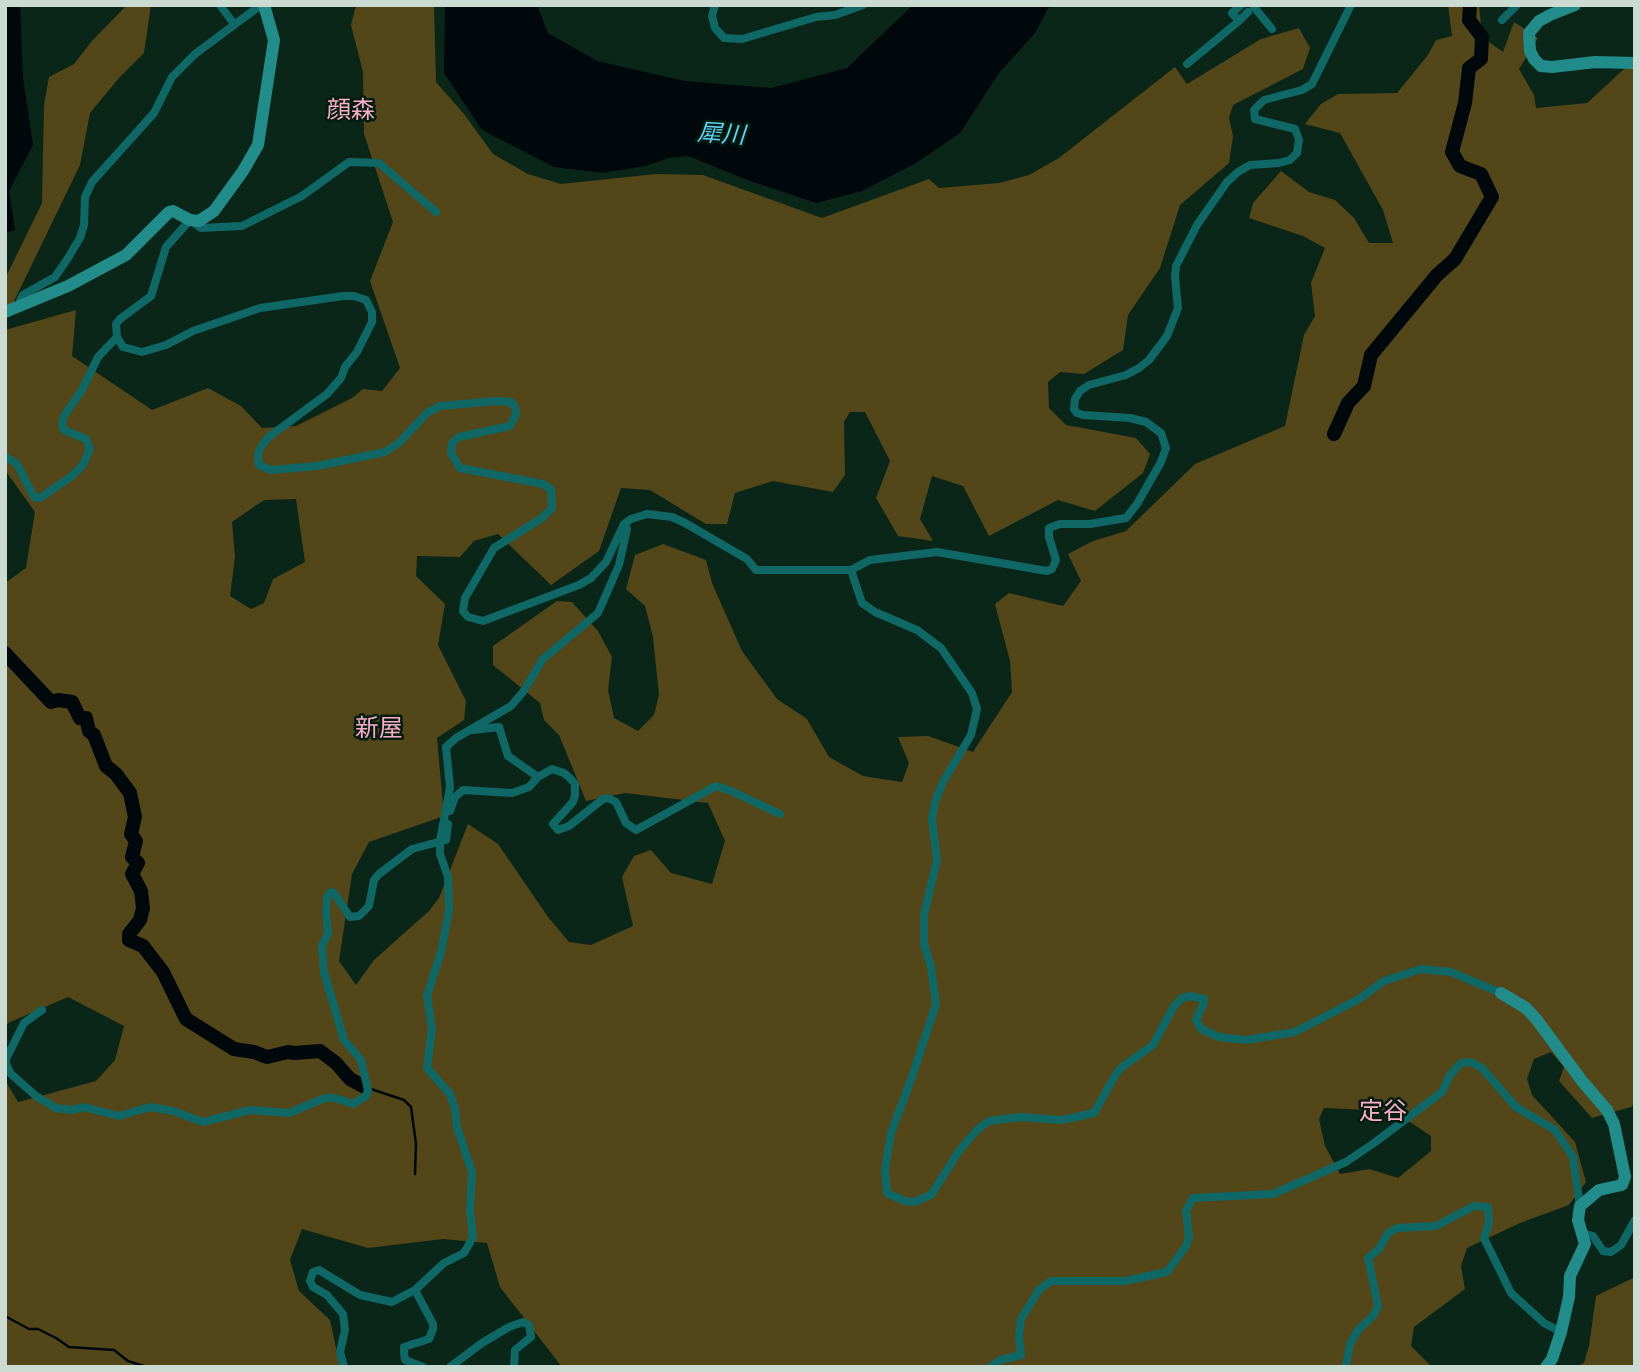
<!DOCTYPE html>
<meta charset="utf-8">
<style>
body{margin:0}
#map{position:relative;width:1640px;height:1372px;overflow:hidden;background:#0a2618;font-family:Overpass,sans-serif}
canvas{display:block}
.frame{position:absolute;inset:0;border:7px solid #cbdbd1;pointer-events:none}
</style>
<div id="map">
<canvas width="1640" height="1372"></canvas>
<div class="frame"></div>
</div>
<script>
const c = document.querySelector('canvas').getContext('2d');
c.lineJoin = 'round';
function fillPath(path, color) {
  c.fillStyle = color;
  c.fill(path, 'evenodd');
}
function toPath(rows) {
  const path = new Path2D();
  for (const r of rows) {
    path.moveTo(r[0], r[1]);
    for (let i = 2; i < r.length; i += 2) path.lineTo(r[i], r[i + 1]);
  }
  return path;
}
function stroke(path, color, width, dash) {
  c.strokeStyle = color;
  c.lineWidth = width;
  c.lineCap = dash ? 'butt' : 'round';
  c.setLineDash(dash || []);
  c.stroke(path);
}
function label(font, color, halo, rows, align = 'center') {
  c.font = font + ' Overpass,"Noto Sans JP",sans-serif';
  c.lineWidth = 5;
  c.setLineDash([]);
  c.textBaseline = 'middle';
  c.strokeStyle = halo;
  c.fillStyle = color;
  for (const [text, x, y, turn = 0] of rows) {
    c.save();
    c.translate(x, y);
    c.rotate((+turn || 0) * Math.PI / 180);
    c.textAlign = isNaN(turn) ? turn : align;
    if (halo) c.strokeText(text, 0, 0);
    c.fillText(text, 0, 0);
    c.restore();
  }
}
fillPath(toPath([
 [127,5,151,5,144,53,119,78,90,113,80,165,5,320,5,279,42,203,44,105,49,77,74,64,91,42],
 [358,5,434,5,436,82,464,114,493,154,528,174,561,184,656,174,703,175,822,218,929,179,939,188,999,183,1029,175,1059,158,1175,67,1187,84,1261,39,1299,28,1310,48,1303,69,1233,105,1229,118,1233,136,1229,163,1180,205,1160,268,1128,315,1123,350,1084,374,1060,372,1048,382,1049,408,1066,425,1136,438,1150,454,1143,473,1095,511,1058,500,989,536,963,486,932,476,920,519,933,541,898,536,876,498,890,461,865,412,850,412,844,422,845,475,833,492,773,481,735,493,727,524,706,524,650,490,621,488,599,551,551,585,498,534,474,541,460,557,417,556,416,576,445,604,438,645,466,701,464,720,437,738,444,816,369,842,352,874,339,961,356,985,374,960,429,911,439,898,468,824,498,844,548,917,569,942,591,945,633,926,622,877,634,856,651,850,671,873,712,884,725,841,708,803,625,793,586,801,559,735,544,720,540,703,493,665,493,646,557,601,572,602,598,631,612,657,608,690,614,718,638,731,654,715,659,695,653,637,645,606,626,589,635,555,663,544,706,560,712,583,742,651,777,699,807,719,829,757,863,776,902,782,909,763,898,737,928,736,973,752,1012,692,1010,661,995,604,1009,593,1063,606,1081,581,1068,554,1093,541,1126,531,1195,464,1285,426,1304,335,1315,316,1311,283,1325,248,1303,236,1249,218,1253,203,1281,171,1309,192,1335,200,1354,218,1369,243,1393,243,1383,210,1340,133,1305,124,1321,104,1338,94,1397,93,1428,55,1436,40,1452,36,1448,5,1479,5,1482,37,1503,52,1514,22,1538,38,1519,69,1534,95,1536,108,1587,103,1635,59,1635,1103,1631,1107,1592,1118,1559,1081,1564,1067,1551,1052,1534,1059,1527,1079,1532,1095,1575,1142,1586,1182,1569,1205,1520,1223,1467,1248,1461,1266,1465,1289,1414,1327,1411,1346,1432,1367,562,1367,500,1287,487,1243,443,1239,368,1248,302,1229,290,1260,299,1291,330,1320,340,1367,5,1367,5,1080,18,1102,96,1081,115,1060,124,1026,68,997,8,1023,5,1029,5,583,26,568,35,512,5,470,5,330,76,310,72,356,152,410,208,388,241,406,262,428,296,426,352,398,363,389,382,391,400,368,370,281,393,222,364,134,363,72,351,25,355,9],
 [296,499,305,562,273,579,264,603,251,609,230,596,235,557,232,522,264,500],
 [1324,1108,1394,1111,1431,1136,1431,1151,1398,1178,1369,1169,1340,1174,1325,1146,1319,1119],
 [1635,1277,1635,1367,1575,1367,1584,1363,1589,1346,1596,1296]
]), '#534619');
fillPath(toPath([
 [5,5,20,5,23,77,33,145,9,191,15,230,5,233],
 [445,5,537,5,548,33,597,61,685,81,771,88,847,68,913,5,1050,5,1035,33,999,73,960,133,916,163,862,191,816,203,750,181,688,156,669,158,645,166,602,173,554,167,482,130,444,73]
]), '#00080c');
stroke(toPath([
 [371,1089,404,1100,411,1107,416,1144,415,1174],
 [5,1316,29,1329,38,1329,56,1338,69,1347,114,1350,128,1361,147,1367]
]), '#00080c', 2.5);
stroke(toPath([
 [1334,434,1348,403,1364,386,1371,355,1437,275,1455,259,1492,197,1481,174,1460,166,1452,152,1465,103,1469,68,1481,59,1482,37,1469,20,1470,5],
 [5,653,51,702,58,700,72,702,80,718,86,718,89,731,94,735,106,766,116,774,130,793,135,817,131,834,136,841,132,857,138,863,132,874,141,891,143,908,140,920,129,934,129,940,143,946,163,972,186,1019,234,1049,254,1052,267,1057,288,1052,295,1053,320,1051,336,1063,350,1079,363,1086]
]), '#00080c', 14);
stroke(toPath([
 [220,5,234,24],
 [715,5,712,16,715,28,724,38,742,39,816,17,835,15,863,5],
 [1241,5,1232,13,1239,21,1248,12],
 [1254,7,1272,29],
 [1502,20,1517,5],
 [1187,64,1239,21],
 [436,212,379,163,349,162,302,196,242,226,201,228,190,220,166,247,151,296,120,319,116,324,117,337,123,347,142,352,166,345,193,331,260,308,343,296,354,296,366,300,372,312,372,322,357,352,345,367,341,378,327,394,270,436,262,445,258,454,259,465,271,470,317,466,385,452,399,443,427,413,440,406,496,401,511,402,515,407,516,414,510,426,459,437,452,443,451,453,460,468,543,484,551,489,552,508,542,518,494,548,465,598,463,611,468,617,483,621,579,585,591,578,606,562,624,524,631,519,647,514,672,517,685,523,747,559,756,570,851,570,870,560,937,552,1047,571,1052,569,1056,560,1049,537,1049,528,1060,524,1090,524,1126,518,1137,504,1161,462,1166,448,1161,433,1146,422,1130,418,1083,415,1077,413,1074,409,1075,399,1080,391,1089,385,1126,375,1139,368,1149,360,1167,336,1178,308,1175,277,1176,266,1197,225,1227,182,1238,172,1250,165,1279,163,1290,160,1297,153,1299,140,1295,129,1255,119,1254,110,1264,100,1302,90,1312,84,1351,5],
 [21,306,20,301,23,295,55,277,68,258,80,238,84,225,85,197,92,182,154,113,172,77,195,54,261,5],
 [5,456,17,464,34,497,40,498,72,476,83,465,90,449,86,439,64,430,62,425,64,416,82,390,98,357,117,337],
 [851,570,862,603,875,612,917,630,941,648,972,693,977,709,971,735,943,782,935,802,932,819,937,860,924,915,924,944,931,967,936,1004,912,1077,891,1133,885,1170,887,1193,905,1201,914,1202,931,1195,959,1151,978,1129,989,1121,1021,1117,1062,1120,1094,1113,1116,1074,1122,1067,1153,1045,1174,1006,1182,998,1190,996,1204,999,1204,1003,1196,1019,1201,1029,1219,1037,1246,1040,1295,1032,1359,999,1384,981,1421,969,1451,972,1501,993],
 [473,730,499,727,508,756,538,777,552,769,564,773,570,778,575,784,575,795,573,802,553,824,558,830,569,826,603,799,608,798,616,802,626,823,636,830,716,786,731,791,780,814],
 [450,811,455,797,463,790,512,793,529,787,538,777],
 [42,1010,24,1023,6,1059,6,1064,11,1074,36,1096,56,1108,72,1110,84,1107,119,1116,150,1107,173,1111,203,1122,250,1110,289,1113,325,1098,335,1098,353,1104,366,1096,368,1090,361,1060,344,1040,324,972,322,946,328,933,326,913,327,897,331,892,334,893,350,917,359,916,369,906,374,880,379,874,412,849,446,840,448,824],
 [1582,1233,1593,1236,1603,1251,1611,1252,1621,1245,1635,1220],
 [415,1290,433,1324,433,1329,429,1339,404,1347,404,1353,405,1360,423,1367],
 [344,1367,340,1352,345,1330,343,1314,327,1295,313,1287,310,1281,313,1272,319,1270,360,1295,392,1302,415,1290,444,1263,464,1253,473,1237,470,1210,472,1172,457,1127,455,1109,450,1094,427,1068,432,1029,427,996,441,952,449,911,448,877,440,854,440,841,450,787,446,747,456,738,511,706,523,692,543,659,598,613,619,565,627,529,624,524],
 [450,1367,482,1343,509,1327,523,1322,529,1325,531,1337,515,1350,514,1367],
 [990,1367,1000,1360,1021,1355,1019,1336,1021,1319,1039,1290,1051,1281,1125,1281,1167,1272,1186,1246,1189,1236,1186,1211,1193,1198,1273,1194,1346,1162,1374,1143,1442,1092,1450,1075,1461,1063,1471,1062,1482,1068,1516,1107,1555,1130,1573,1157,1580,1206],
 [1346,1367,1350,1344,1358,1330,1373,1316,1378,1306,1368,1258,1379,1249,1388,1233,1397,1228,1436,1226,1474,1206,1488,1207,1489,1223,1484,1238,1511,1293,1544,1323,1561,1332]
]), '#106866', 8);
stroke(toPath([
 [1575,5,1550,15,1539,21,1529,33,1530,51,1534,59,1541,66,1552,67,1595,62,1635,63],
 [5,312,68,286,126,255,169,212,173,211,190,220,199,221,214,211,243,171,258,145,274,40,264,5],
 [1501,993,1526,1008,1537,1020,1582,1081,1607,1110,1614,1124,1625,1177,1622,1185,1599,1190,1580,1206,1578,1220,1585,1244,1570,1276,1569,1297,1561,1332,1552,1359,1546,1367]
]), '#228c8a', 12);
label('24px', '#fdadca', '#021c0f', [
 ["顔森",351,113],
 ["新屋",379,731],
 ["定谷",1383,1114]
]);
label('italic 24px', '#64cdf4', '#021c0f', [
 ["犀川",721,137,4]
]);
</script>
